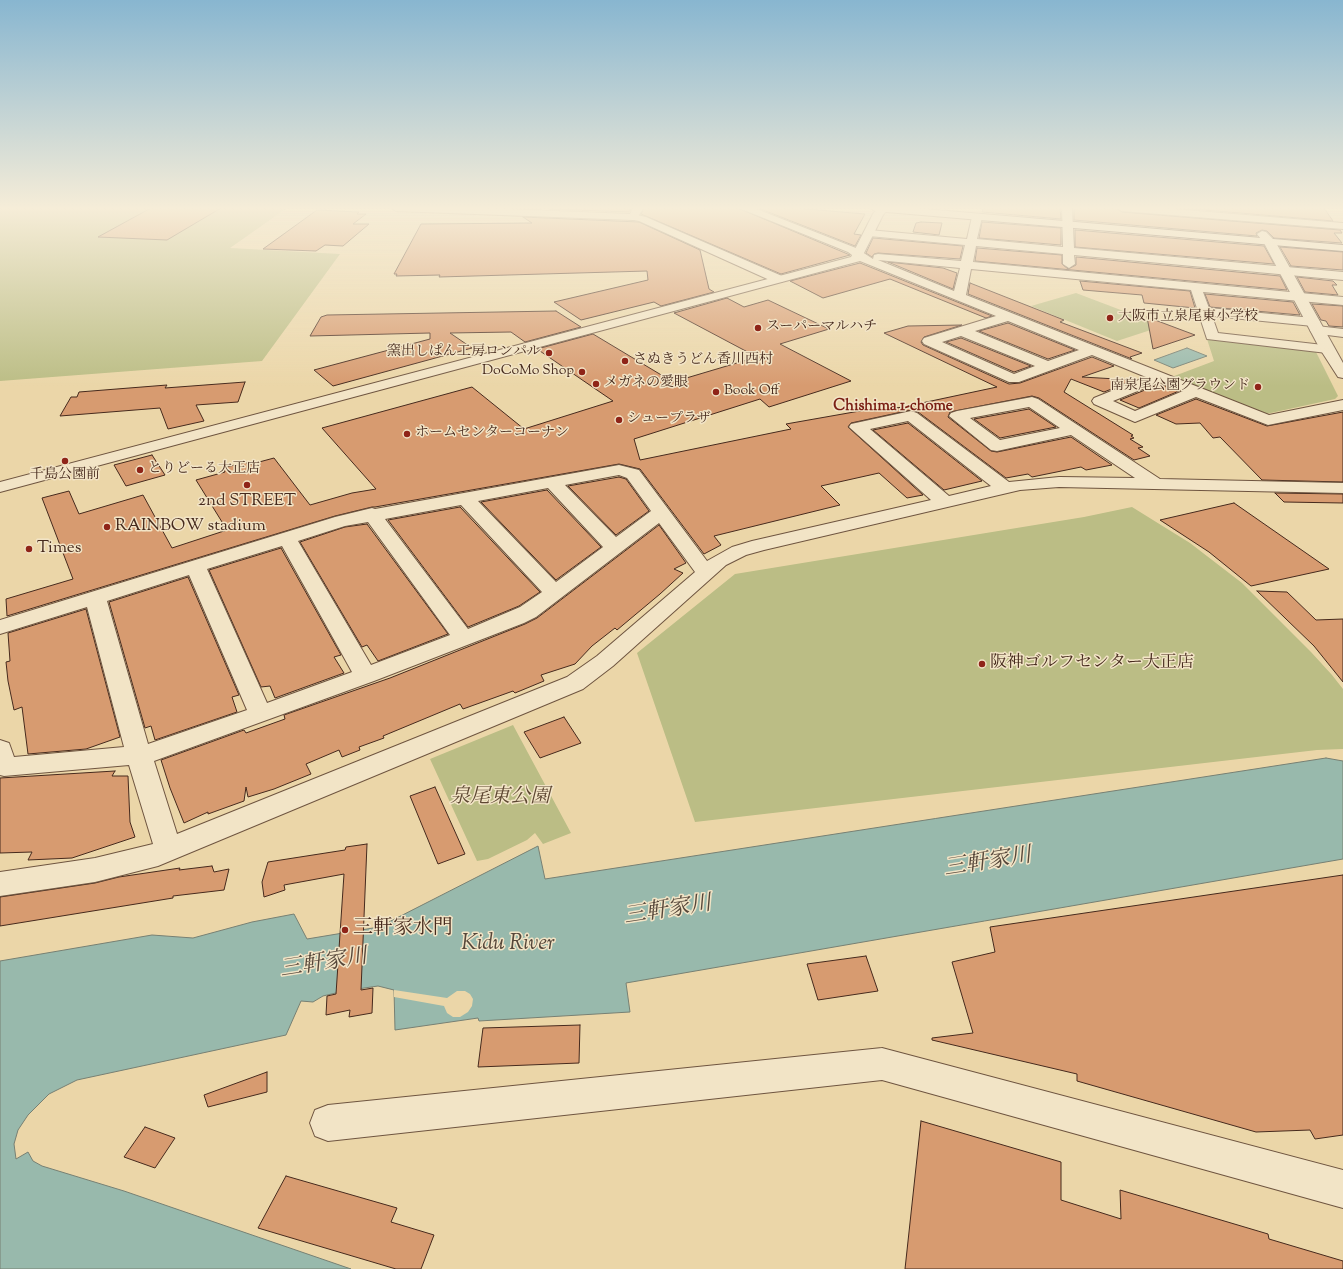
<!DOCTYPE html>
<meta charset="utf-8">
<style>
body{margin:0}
canvas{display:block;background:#ebd6a8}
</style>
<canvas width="1343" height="1269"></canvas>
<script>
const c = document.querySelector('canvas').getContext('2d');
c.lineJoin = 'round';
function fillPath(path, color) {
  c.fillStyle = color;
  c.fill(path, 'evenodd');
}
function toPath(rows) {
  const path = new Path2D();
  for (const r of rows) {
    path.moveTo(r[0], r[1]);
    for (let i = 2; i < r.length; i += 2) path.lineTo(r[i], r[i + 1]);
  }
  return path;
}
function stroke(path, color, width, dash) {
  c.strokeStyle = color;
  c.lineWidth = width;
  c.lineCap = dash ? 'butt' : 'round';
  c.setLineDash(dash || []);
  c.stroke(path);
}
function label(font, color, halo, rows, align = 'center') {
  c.font = font + ' "Sorts Mill Goudy","Noto Serif JP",serif';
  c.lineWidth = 3;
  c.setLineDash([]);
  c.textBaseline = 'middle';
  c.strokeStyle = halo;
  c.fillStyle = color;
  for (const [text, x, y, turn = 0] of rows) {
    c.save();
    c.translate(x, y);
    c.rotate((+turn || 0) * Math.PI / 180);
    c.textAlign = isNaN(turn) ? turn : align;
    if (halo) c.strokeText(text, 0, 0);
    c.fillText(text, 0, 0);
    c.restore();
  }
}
fillPath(toPath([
 [0,208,287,208,230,248,340,254,262,361,0,381],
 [1076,293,1163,326,1117,341,1031,306],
 [1207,339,1310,350,1316,352,1338,396,1335,399,1266,414,1169,378,1214,361],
 [1132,507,1190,543,1242,583,1311,652,1332,675,1343,689,1343,749,1317,750,695,822,637,653,735,574,1084,517],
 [513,725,571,833,543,844,535,833,527,840,488,859,477,861,430,759]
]), '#bbbd85');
const water = toPath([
 [1187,348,1207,356,1173,368,1154,360,1187,348],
 [1326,758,1343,761,1343,859,626,983,630,1012,479,1021,478,1018,395,1030,394,990,378,986,344,991,323,996,313,1002,301,1001,286,1035,77,1080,49,1094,28,1115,18,1130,14,1144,16,1159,28,1152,33,1161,42,1166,124,1191,351,1269,0,1269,0,961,152,935,193,938,252,922,294,914,307,939,379,927,538,846,545,879,1326,758]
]);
fillPath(water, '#98b9ac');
stroke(water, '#778073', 1);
fillPath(toPath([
 [394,990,447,998,457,991,465,991,470,994,473,999,472,1006,468,1012,460,1017,453,1017,447,1013,444,1006,394,997]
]), '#ebd6a8');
const building = toPath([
 [151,208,221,208,167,240,98,237,151,208],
 [521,208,631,208,629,212,521,208],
 [644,208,738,208,850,255,781,274,641,214,644,208],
 [758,208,796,208,865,214,854,234,861,235,855,246,758,208],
 [983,208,1060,208,1061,219,982,212,983,208],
 [1074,208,1116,208,1122,212,1340,230,1342,233,1334,233,1342,243,1274,238,1267,231,1262,230,1256,233,1257,236,1074,220,1074,208],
 [1181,208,1210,210,1209,208,1324,208,1333,221,1181,208],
 [317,210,359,212,357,214,366,214,353,224,369,224,343,246,325,245,316,251,263,249,317,210],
 [523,217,639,222,700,250,709,289,714,292,661,306,654,302,581,320,554,302,648,280,647,271,439,277,440,275,396,276,397,274,394,274,421,224,532,223,523,217],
 [921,222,942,223,939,235,913,232,916,223,921,222],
 [982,222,1061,228,1061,245,979,238,982,222],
 [1075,230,1264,246,1274,264,1075,247,1075,230],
 [873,238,963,246,960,259,878,253,874,254,872,257,866,253,873,238],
 [1280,247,1343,252,1343,270,1291,266,1280,247],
 [977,248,1062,255,1062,264,1068,269,1076,265,1076,257,1280,276,1287,290,975,261,977,248],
 [888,262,943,268,957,273,953,289,888,262],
 [860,263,992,316,986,318,890,279,823,298,790,281,860,263],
 [1297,277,1333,281,1337,285,1332,285,1338,295,1305,292,1297,277],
 [1080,281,1190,291,1195,308,1144,303,1142,295,1083,290,1080,281],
 [970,283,1064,320,1060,322,1142,353,1130,357,1132,359,968,294,970,283],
 [1205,294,1293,302,1300,315,1210,307,1205,294],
 [727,298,744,307,768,300,829,329,780,344,851,381,769,407,760,399,634,439,640,460,791,429,786,424,871,409,874,411,903,407,997,387,884,333,908,326,962,325,924,337,921,342,923,345,1009,384,1020,383,1092,357,1114,366,1082,377,1134,380,1104,392,1071,379,1064,392,1133,435,1131,436,1134,438,1130,439,1143,447,1138,448,1150,456,1134,460,1039,398,1032,396,950,412,948,417,991,451,997,452,1071,437,1112,465,1086,470,1081,467,1032,477,1028,474,1006,478,918,412,911,410,851,423,848,427,923,495,907,498,879,473,821,486,840,505,714,536,721,545,704,554,640,469,619,464,375,507,372,507,335,516,7,616,6,599,73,579,42,498,69,491,79,514,143,495,172,548,227,530,196,480,225,472,223,468,246,462,248,465,274,458,310,505,352,493,376,489,322,428,472,387,524,429,613,401,537,349,593,334,673,382,757,357,674,313,727,298],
 [1312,304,1343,306,1343,327,1329,326,1326,321,1321,320,1312,304],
 [556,311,581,327,525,342,511,332,450,333,472,348,333,386,314,370,430,339,430,333,310,336,321,317,327,315,556,311],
 [1147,317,1195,335,1153,349,1147,317],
 [1008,323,1075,350,1048,359,979,331,1008,323],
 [961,338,1031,366,1014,372,946,342,961,338],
 [245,382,238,402,196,405,204,421,168,429,160,408,60,416,71,397,77,397,79,392,167,385,165,388,245,382],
 [1160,384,1179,391,1139,408,1120,400,1160,384],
 [1196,399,1267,426,1343,412,1343,482,1262,480,1220,437,1213,438,1200,423,1176,424,1156,415,1196,399],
 [1029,409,1056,427,1000,438,974,419,1029,409],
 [908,423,982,481,944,490,873,430,908,423],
 [152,455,165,475,126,486,114,465,152,455],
 [619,477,626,479,649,511,616,535,568,486,619,477],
 [547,490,601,547,556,580,481,502,547,490],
 [1275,493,1343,494,1343,503,1284,502,1275,493],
 [1234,503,1329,569,1251,586,1209,552,1160,520,1234,503],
 [460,507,540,592,519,606,468,627,388,520,460,507],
 [367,524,448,634,378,661,367,645,362,647,300,542,345,527,367,524],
 [659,525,686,563,674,569,683,573,660,594,617,630,615,628,592,646,575,664,541,675,544,681,515,693,513,691,463,709,460,704,383,736,384,738,359,747,360,750,342,757,339,750,306,764,311,774,274,789,248,797,246,787,244,801,208,814,208,812,184,823,170,788,161,760,244,730,246,733,285,719,284,715,390,678,525,624,537,618,659,525],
 [281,548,341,655,334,657,344,673,275,698,270,686,261,687,209,570,281,548],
 [188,577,239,695,232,697,237,712,155,740,151,726,145,728,109,602,188,577],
 [1257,591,1287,592,1316,620,1343,619,1343,682,1314,646,1257,591],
 [86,609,120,737,86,749,28,754,22,707,14,710,8,681,6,662,10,661,8,633,86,609],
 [564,717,581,743,540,758,524,732,564,717],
 [115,771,112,776,128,776,130,822,135,837,72,858,28,860,32,852,0,853,0,778,115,771],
 [435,787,465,854,438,864,410,796,435,787],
 [367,844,361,990,373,988,372,1013,349,1017,350,1010,326,1015,327,996,336,994,344,874,284,885,285,890,264,897,262,882,268,862,345,850,346,847,367,844],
 [212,866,214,872,229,869,224,890,173,896,173,898,0,926,0,897,95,883,119,877,180,868,179,870,212,866],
 [1343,875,1343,1135,1315,1139,1310,1130,1256,1132,1077,1081,1077,1074,932,1040,932,1038,973,1033,952,962,995,952,990,927,1343,875],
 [866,956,878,991,818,1000,807,964,866,956],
 [580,1025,579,1063,478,1067,483,1028,580,1025],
 [267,1072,267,1092,208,1107,204,1095,267,1072],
 [921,1121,1061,1162,1061,1200,1121,1219,1120,1190,1268,1234,1269,1239,1343,1261,1343,1269,905,1269,921,1121],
 [145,1127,175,1138,155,1168,124,1157,145,1127],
 [286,1176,397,1208,391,1222,434,1235,421,1269,396,1269,258,1228,286,1176]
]);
fillPath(building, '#d79b70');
stroke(building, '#462a1d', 1);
const minor = toPath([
 [739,208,754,208,856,248,873,259,874,255,878,254,961,261,965,245,869,236,864,233,869,230,967,239,972,217,977,214,982,217,977,239,1063,247,1062,208,1072,208,1074,248,1343,272,1343,280,1074,255,1075,264,1069,268,1063,264,1063,254,976,246,973,262,1343,297,1343,305,1203,292,1209,308,1313,318,1318,319,1320,322,1318,325,1313,326,1212,316,1218,333,1332,346,1334,349,1332,352,1327,353,1207,339,1191,290,971,269,966,295,1269,415,1343,400,1343,410,1268,425,1196,397,1135,422,1094,404,1092,401,1094,398,1146,377,1092,355,1019,382,1009,382,924,344,922,341,924,338,996,316,860,261,848,252,739,208],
 [878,260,960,268,954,291,878,260],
 [1008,321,1079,350,1048,361,975,331,1008,321],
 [961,336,1035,366,1014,374,942,342,961,336],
 [1160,382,1183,391,1135,411,1113,401,1160,382],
 [1117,208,1161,208,1343,223,1343,229,1122,211,1117,208],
 [633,214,646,217,782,276,784,279,782,282,774,282,639,221,629,219,628,217,629,215,633,214],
 [1317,326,1343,329,1343,337,1312,333,1310,330,1312,327,1317,326],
 [1032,397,1038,399,1160,479,1343,483,1343,493,1059,487,1020,490,764,550,746,555,726,565,613,666,583,689,158,866,95,882,0,896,0,872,95,858,153,844,129,765,4,776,0,775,0,740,9,743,14,757,124,747,87,607,0,634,0,620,335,517,372,508,375,509,619,465,639,470,707,561,732,547,752,541,931,500,849,427,851,424,911,411,917,413,1009,482,1059,477,1135,478,1071,435,997,451,991,450,949,416,951,413,957,411,1032,397],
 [1029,407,1060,428,1000,440,970,418,1029,407],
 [908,421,991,486,949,496,870,429,908,421],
 [619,475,627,478,651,511,616,537,565,485,619,475],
 [548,488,603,547,556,582,478,501,548,488],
 [461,505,542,592,520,607,468,629,385,519,461,505],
 [368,522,450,635,371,665,298,541,345,526,368,522],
 [659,523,695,572,597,656,567,677,177,834,154,761,374,681,524,623,536,617,659,523],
 [282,546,352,672,267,703,207,569,282,546],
 [189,575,247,710,148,744,107,601,189,575]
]);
const tertiary = toPath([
 [391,208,481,208,630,214,633,208,643,208,637,219,633,220,396,211,391,208],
 [878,208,888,209,883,215,860,261,0,492,0,482,851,257,873,214,878,208],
 [1262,231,1266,232,1275,241,1343,363,1343,378,1338,377,1320,349,1264,243,1257,234,1262,231],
 [882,1048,1343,1170,1343,1208,882,1080,328,1141,315,1136,310,1123,315,1110,328,1105,882,1048]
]);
const secondary = toPath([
 [870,208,913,208,1343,245,1343,251,875,211,870,208]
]);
stroke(minor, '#6f5540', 2);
stroke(tertiary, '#6f5540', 2);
stroke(secondary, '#462a1d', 2);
fillPath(minor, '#f2e4c6');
fillPath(tertiary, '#f2e4c6');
fillPath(secondary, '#f2e4c6');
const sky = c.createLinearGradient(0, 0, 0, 386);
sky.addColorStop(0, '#88b6d0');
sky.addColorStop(0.54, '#f6edd8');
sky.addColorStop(1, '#f6edd800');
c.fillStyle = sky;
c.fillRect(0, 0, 1343, 386);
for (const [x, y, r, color] of [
 [1110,318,4,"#8f2418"],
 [758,328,4,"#8f2418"],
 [549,353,4,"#8f2418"],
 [625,361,4,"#8f2418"],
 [582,372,4,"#8f2418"],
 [596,384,4,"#8f2418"],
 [1258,387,4,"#8f2418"],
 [716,392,4,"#8f2418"],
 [619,420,4,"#8f2418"],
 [407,434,4,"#8f2418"],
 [65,461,4,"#8f2418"],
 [140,470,4,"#8f2418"],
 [247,485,4,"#8f2418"],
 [107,527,4,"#8f2418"],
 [29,549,4,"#8f2418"],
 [982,664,4,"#8f2418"],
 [345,930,4,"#8f2418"]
]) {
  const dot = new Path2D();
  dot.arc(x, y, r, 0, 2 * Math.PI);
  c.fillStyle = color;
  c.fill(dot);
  stroke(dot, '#f2e4c6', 1.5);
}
label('14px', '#462a1d', '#f2e4c6', [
 ["大阪市立泉尾東小学校",1118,318],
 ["スーパーマルハチ",766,328],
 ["窯出しぱん工房ロンパル",541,353,"right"],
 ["さぬきうどん香川西村",633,361],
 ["DoCoMo Shop",574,372,"right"],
 ["メガネの愛眼",604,384],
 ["南泉尾公園グラウンド",1250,387,"right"],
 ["Book Off",724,392],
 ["シュープラザ",627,420],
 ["ホームセンターコーナン",415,434],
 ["とりどーる大正店",148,470],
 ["千島公園前",65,476,"center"]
], 'left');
label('bold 15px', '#7a1f14', '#f2e4c6', [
 ["Chishima 1-chome",893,407]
]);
label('17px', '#462a1d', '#f2e4c6', [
 ["2nd STREET",247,502,"center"],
 ["RAINBOW stadium",115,527],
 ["Times",37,549],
 ["阪神ゴルフセンター大正店",990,664]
], 'left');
label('italic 20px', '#5d4732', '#f2e4c6', [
 ["泉尾東公園",500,799]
]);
label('20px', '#462a1d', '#f2e4c6', [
 ["三軒家水門",353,930]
], 'left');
label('italic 22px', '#56473a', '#f2e4c6', [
 ["三軒家川",988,864,-9],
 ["三軒家川",668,912,-9],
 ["Kidu River",508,945],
 ["三軒家川",324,965,-9]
]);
</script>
